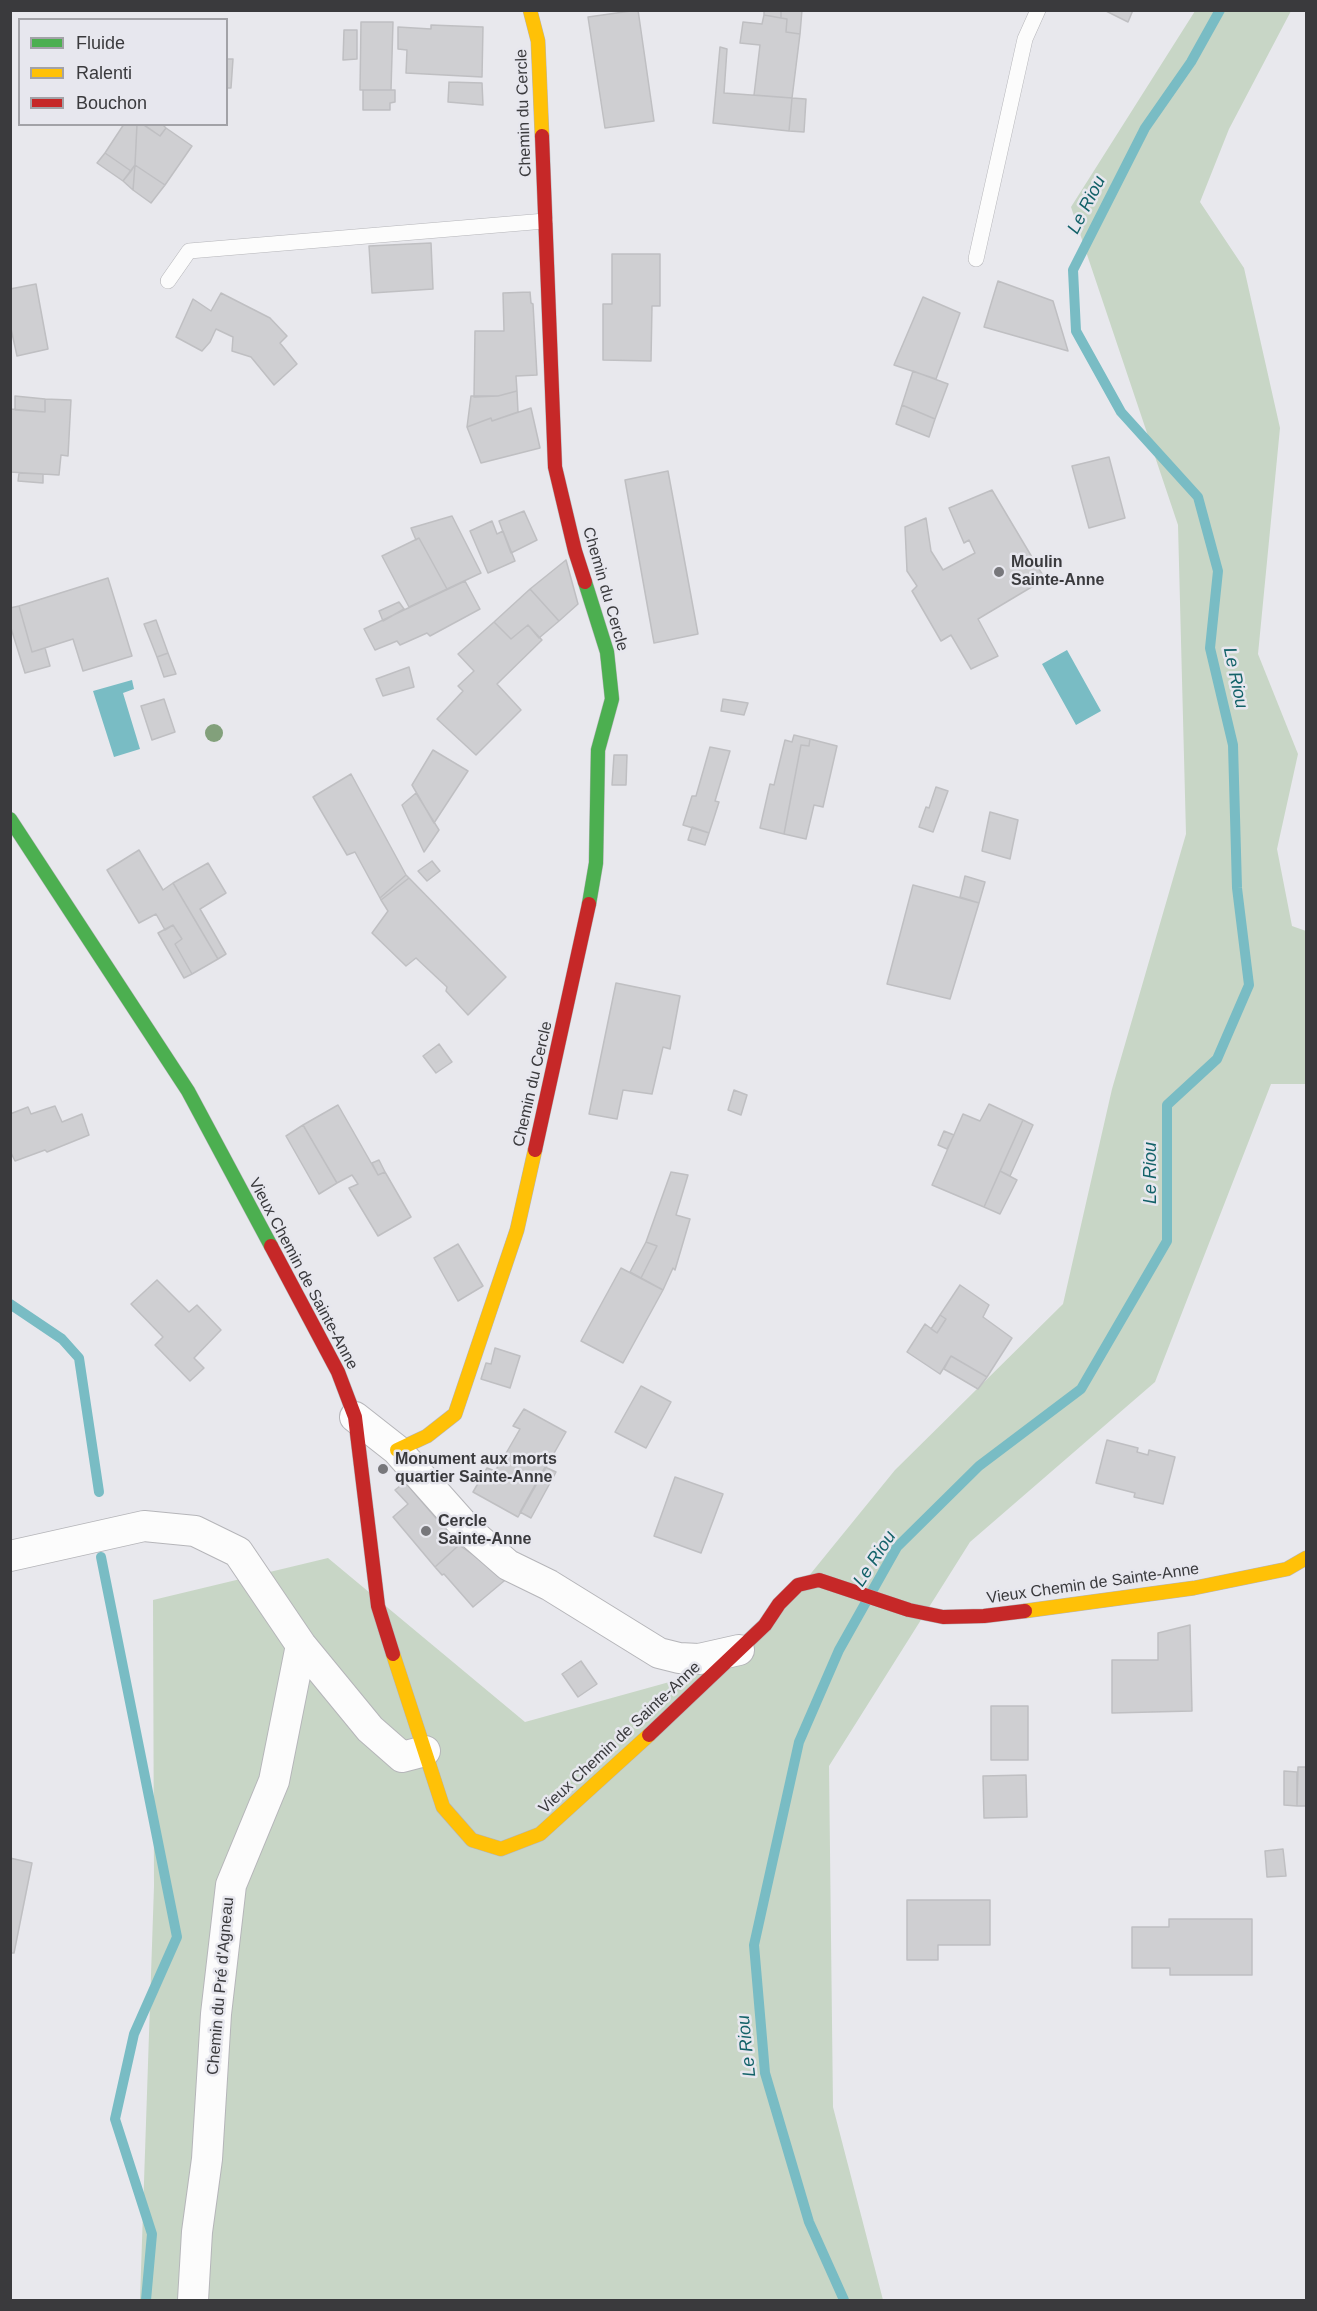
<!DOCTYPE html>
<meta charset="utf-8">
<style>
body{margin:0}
#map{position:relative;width:1317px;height:2311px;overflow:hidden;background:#e8e8ed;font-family:Helvetica,sans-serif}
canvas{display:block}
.frame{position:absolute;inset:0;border:12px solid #3a3a3d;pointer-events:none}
.legend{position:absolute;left:18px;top:18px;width:210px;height:108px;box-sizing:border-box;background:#e7e7ee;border:2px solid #a2a2a7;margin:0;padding:8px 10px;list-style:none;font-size:18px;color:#3a3a3d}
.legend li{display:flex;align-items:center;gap:12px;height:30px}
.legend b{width:30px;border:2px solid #a2a2a7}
</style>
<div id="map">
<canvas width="1317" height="2311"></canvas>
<div class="frame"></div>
<ul class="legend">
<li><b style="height:8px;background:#4caf50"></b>Fluide</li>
<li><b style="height:8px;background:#ffc107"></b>Ralenti</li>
<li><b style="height:8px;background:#c62828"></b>Bouchon</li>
</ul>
</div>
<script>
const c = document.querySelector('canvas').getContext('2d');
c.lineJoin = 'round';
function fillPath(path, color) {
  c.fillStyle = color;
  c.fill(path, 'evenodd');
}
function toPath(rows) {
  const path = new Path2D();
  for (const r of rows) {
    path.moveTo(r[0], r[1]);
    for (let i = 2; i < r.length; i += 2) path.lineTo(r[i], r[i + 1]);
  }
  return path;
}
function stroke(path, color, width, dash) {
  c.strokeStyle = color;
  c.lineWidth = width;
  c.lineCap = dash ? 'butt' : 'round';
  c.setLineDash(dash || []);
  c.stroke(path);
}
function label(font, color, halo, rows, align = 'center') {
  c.font = font + ' Helvetica,sans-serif';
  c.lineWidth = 5;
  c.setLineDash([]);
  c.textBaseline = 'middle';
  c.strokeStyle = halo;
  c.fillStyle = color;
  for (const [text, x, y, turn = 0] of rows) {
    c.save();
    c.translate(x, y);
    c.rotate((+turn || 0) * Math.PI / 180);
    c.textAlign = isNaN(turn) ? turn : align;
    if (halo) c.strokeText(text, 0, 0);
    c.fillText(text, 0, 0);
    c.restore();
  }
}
fillPath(toPath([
 [1195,11,1291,11,1229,129,1200,202,1244,268,1280,428,1258,654,1298,754,1277,849,1292,926,1306,931,1306,1084,1271,1084,1155,1382,970,1542,829,1766,833,2107,883,2300,140,2300,154,1886,153,1600,328,1558,525,1722,738,1663,895,1470,1063,1304,1112,1089,1186,834,1178,525,1071,207]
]), '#c8d6c6');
fillPath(toPath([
 [1067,650,1101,711,1076,725,1042,664],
 [132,680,134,689,123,693,140,749,114,757,93,691]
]), '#79bcc4');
stroke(toPath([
 [10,1304,62,1339,79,1358,99,1492],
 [101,1557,177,1937,134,2034,115,2119,152,2234,146,2300],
 [844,2300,809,2222,765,2073,754,1945,799,1742,839,1650,897,1547,979,1466,1081,1389,1167,1241,1167,1105,1217,1059,1249,985,1237,888,1233,745,1210,648,1218,571,1198,497,1121,412,1076,331,1073,270,1145,128,1191,62,1220,10]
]), '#79bcc4', 10);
const building = toPath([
 [638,10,654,121,605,128,588,17,638,10],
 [764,10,781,10,781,18,764,15,764,10],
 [781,10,802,10,800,34,786,32,787,19,781,18,781,10],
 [1104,10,1133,10,1128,22,1104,10],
 [764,15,787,19,786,32,800,34,792,98,754,95,760,45,740,43,743,22,762,24,764,15],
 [361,22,393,22,391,90,360,90,361,22],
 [431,25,483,27,482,77,406,73,407,50,398,49,398,27,431,29,431,25],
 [344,30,357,30,357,59,343,60,344,30],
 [720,47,727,49,724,93,792,98,789,131,713,123,720,47],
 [226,59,233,59,231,88,226,88,226,59],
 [449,82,482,83,483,105,448,102,449,82],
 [363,90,395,90,395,102,390,103,390,110,363,110,363,90],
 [792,98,806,99,804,132,789,131,792,98],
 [124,124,137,124,135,165,131,171,105,153,124,124],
 [137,124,143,124,160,136,166,128,192,146,165,185,135,165,137,124],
 [146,124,162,124,166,128,160,136,145,126,146,124],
 [105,153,131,171,123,181,97,163,105,153],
 [135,165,165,185,151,203,133,190,135,165],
 [135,165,133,190,123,181,135,165],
 [431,243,433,289,372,293,369,246,431,243],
 [612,254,660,254,660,306,652,306,651,361,603,360,603,304,612,304,612,254],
 [998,281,1053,301,1068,351,984,327,998,281],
 [36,284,48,349,17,356,10,324,10,289,36,284],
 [530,292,531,303,533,304,537,375,516,376,517,391,498,396,474,397,475,331,504,331,503,293,530,292],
 [221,293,270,318,287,336,280,343,297,364,274,385,251,357,232,351,233,337,216,329,210,342,202,351,176,337,193,299,211,311,221,293],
 [923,297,960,313,936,379,894,365,923,297],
 [913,371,948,384,935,419,902,405,913,371],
 [517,391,518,412,492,421,491,418,467,427,471,396,498,396,517,391],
 [15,396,45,399,45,412,15,410,15,396],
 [45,399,71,400,68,456,61,455,59,475,10,472,10,409,45,412,45,399],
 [902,405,935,419,929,437,896,424,902,405],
 [531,408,540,448,481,463,467,427,491,418,492,421,531,408],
 [1109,457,1125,518,1089,528,1072,466,1109,457],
 [668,471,698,634,654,643,625,480,668,471],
 [19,473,43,474,43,483,18,481,19,473],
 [992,490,1045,579,978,619,998,656,971,669,951,635,941,641,912,591,917,586,907,571,905,527,926,518,931,551,943,570,975,553,969,540,964,543,949,508,992,490],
 [524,511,537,540,511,553,499,521,524,511],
 [452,516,481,573,447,589,419,538,416,540,411,528,452,516],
 [492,521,497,534,503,531,515,561,488,573,470,531,492,521],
 [419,538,447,589,409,607,382,556,419,538],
 [566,560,578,604,559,621,530,589,566,560],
 [108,578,132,656,83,671,73,639,32,652,19,606,108,578],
 [465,581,480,609,430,636,427,633,400,645,397,641,375,650,364,629,465,581],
 [530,589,559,621,539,638,528,625,511,639,494,622,530,589],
 [399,602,404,609,383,621,379,611,399,602],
 [19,606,32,652,45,648,50,666,25,673,10,625,10,608,19,606],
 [156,620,168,653,157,657,144,624,156,620],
 [494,622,511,639,528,625,542,640,497,684,521,710,476,755,437,719,463,691,458,686,474,671,458,654,494,622],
 [168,653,176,674,164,677,157,657,168,653],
 [409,667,414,687,383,696,376,679,409,667],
 [164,699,175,732,152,740,141,706,164,699],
 [723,699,748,703,744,715,721,711,723,699],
 [794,735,810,739,809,746,801,745,784,834,760,828,770,784,774,785,785,740,792,742,794,735],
 [810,739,837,746,823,807,814,805,806,839,784,834,801,745,809,746,810,739],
 [710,747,730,751,715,801,719,802,709,833,683,825,692,796,696,796,710,747],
 [433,750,468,771,434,823,412,785,433,750],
 [614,755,627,755,626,785,612,785,614,755],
 [351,774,406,875,380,898,355,852,347,855,313,797,351,774],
 [936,787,948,791,933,832,919,827,926,807,929,808,936,787],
 [416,793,439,830,424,852,402,805,416,793],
 [990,812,1018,820,1010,859,982,851,990,812],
 [692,827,709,833,705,845,688,840,692,827],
 [139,850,163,890,173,883,218,959,192,974,175,944,182,939,173,925,165,930,156,914,139,923,107,870,139,850],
 [432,861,440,871,427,881,418,871,432,861],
 [208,863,226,893,200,909,226,954,218,959,173,883,208,863],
 [406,875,409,878,381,900,380,898,406,875],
 [965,876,985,882,979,903,960,897,965,876],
 [409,878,506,977,468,1015,446,991,447,987,416,958,406,966,372,933,388,911,381,900,409,878],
 [913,885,979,903,950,999,887,984,913,885],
 [173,925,182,939,175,944,192,974,184,978,158,933,173,925],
 [616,983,680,996,670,1049,663,1047,652,1094,623,1090,617,1119,589,1114,616,983],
 [439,1044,452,1062,436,1073,423,1056,439,1044],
 [734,1090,747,1095,741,1115,728,1110,734,1090],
 [989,1104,1023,1120,984,1207,932,1185,963,1114,980,1121,989,1104],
 [338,1105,378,1175,385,1172,411,1217,378,1236,349,1188,358,1184,352,1175,337,1183,303,1125,338,1105],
 [55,1106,62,1122,82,1114,89,1135,47,1152,45,1150,15,1161,10,1151,10,1114,28,1107,31,1114,55,1106],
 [1023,1120,1033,1125,1010,1176,1000,1171,1023,1120],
 [303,1125,337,1183,319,1194,286,1136,303,1125],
 [944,1131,954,1135,947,1149,938,1145,944,1131],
 [379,1160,385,1172,378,1175,372,1163,379,1160],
 [1000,1171,1017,1180,1000,1214,984,1207,1000,1171],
 [671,1172,688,1175,676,1215,690,1219,675,1270,673,1268,663,1290,641,1278,657,1246,646,1242,671,1172],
 [646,1242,657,1246,641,1278,630,1272,646,1242],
 [458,1244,483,1286,458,1301,434,1258,458,1244],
 [621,1268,663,1290,623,1363,581,1341,621,1268],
 [157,1280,189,1312,197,1305,221,1330,194,1358,204,1368,190,1381,155,1345,163,1337,131,1304,157,1280],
 [960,1285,989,1305,983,1317,1012,1338,987,1377,951,1356,940,1374,907,1352,925,1324,937,1333,946,1319,940,1315,960,1285],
 [940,1315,946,1319,937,1333,931,1329,940,1315],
 [495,1348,520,1356,510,1388,481,1379,486,1363,491,1364,495,1348],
 [951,1356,987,1377,978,1389,944,1369,951,1356],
 [641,1386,671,1402,646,1448,615,1432,641,1386],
 [524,1409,566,1432,518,1517,473,1492,487,1468,495,1471,501,1462,520,1429,513,1426,524,1409],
 [1107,1440,1138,1448,1137,1452,1148,1455,1149,1450,1175,1457,1163,1504,1134,1497,1135,1493,1096,1483,1107,1440],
 [545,1467,556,1472,531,1518,520,1512,545,1467],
 [675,1477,723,1494,701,1553,654,1536,675,1477],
 [405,1482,459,1545,435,1567,393,1517,408,1504,395,1490,405,1482],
 [459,1545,495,1570,510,1576,473,1607,444,1574,442,1575,435,1567,459,1545],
 [1190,1625,1192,1711,1112,1713,1112,1660,1158,1660,1158,1633,1190,1625],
 [581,1661,597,1684,578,1697,562,1674,581,1661],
 [991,1706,1028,1706,1028,1760,991,1760,991,1706],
 [1298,1767,1306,1767,1306,1806,1297,1806,1298,1767],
 [1284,1771,1297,1772,1297,1806,1284,1805,1284,1771],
 [1026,1775,1027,1817,984,1818,983,1776,1026,1775],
 [1283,1849,1286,1876,1267,1877,1265,1851,1283,1849],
 [10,1858,32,1863,14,1953,10,1953,10,1858],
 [907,1900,990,1900,990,1945,938,1945,938,1960,907,1960,907,1900],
 [1169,1919,1252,1919,1252,1975,1170,1975,1170,1968,1132,1968,1132,1927,1169,1927,1169,1919]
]);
fillPath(building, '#cfcfd2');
stroke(building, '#bfbfc2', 1.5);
const lane = toPath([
 [976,259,1025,39,1038,10],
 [168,281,189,251,545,221]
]);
const street = toPath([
 [355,1417,397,1450,469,1531,508,1565,549,1585,659,1653,679,1658,699,1659,739,1650],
 [10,1556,144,1526,195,1531,238,1552,301,1645,370,1729,402,1757,425,1751],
 [193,2300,197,2232,207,2159,216,2014,231,1885,274,1781,301,1645]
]);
const fast = toPath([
 [585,582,607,652,612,699,598,750,596,863,589,904],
 [10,819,188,1091,271,1246]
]);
const slow = toPath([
 [530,10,538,41,542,136],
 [397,1450,427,1436,455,1414,517,1230,535,1150],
 [1025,1611,1194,1588,1287,1569,1306,1558],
 [393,1654,443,1807,472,1840,501,1849,540,1834,649,1735]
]);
const jam = toPath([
 [542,136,555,467,575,551,585,582],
 [535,1150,589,904],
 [271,1246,338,1372,355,1417,378,1606,393,1654],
 [649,1735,765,1625,779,1604,798,1585,819,1580,909,1610,943,1617,984,1616,1025,1611]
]);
stroke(lane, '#b5b5b9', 16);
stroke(street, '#b5b5b9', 32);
stroke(fast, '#b5b5b9', 15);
stroke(slow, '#b5b5b9', 15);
stroke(jam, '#b5b5b9', 15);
stroke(lane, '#fcfcfc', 15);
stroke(street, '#fcfcfc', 30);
stroke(fast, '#4caf50', 14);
stroke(slow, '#ffc107', 14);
stroke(jam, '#c62828', 14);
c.fillStyle = '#82a07b';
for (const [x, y] of [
 [214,733]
]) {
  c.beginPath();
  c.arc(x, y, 9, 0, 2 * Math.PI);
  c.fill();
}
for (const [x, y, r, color] of [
 [999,572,6,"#77777b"],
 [383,1469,6,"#77777b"],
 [426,1531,6,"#77777b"]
]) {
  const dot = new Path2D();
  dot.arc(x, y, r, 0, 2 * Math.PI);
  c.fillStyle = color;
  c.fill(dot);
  stroke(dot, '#e7e7ee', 2);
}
label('16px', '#3a3a3d', '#e7e7ee', [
 ["Chemin du Cercle",524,113,-92],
 ["Chemin du Cercle",605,589,74],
 ["Chemin du Cercle",533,1084,-77],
 ["Vieux Chemin de Sainte-Anne",303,1274,62],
 ["Vieux Chemin de Sainte-Anne",1093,1584,-8],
 ["Vieux Chemin de Sainte-Anne",620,1738,-43],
 ["Chemin du Pré d'Agneau",221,1986,-85]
]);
label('bold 16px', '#3a3a3d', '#e7e7ee', [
 ["Moulin",1011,563],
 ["Sainte-Anne",1011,581],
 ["Monument aux morts",395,1460],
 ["quartier Sainte-Anne",395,1478],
 ["Cercle",438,1522],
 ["Sainte-Anne",438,1540]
], 'left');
label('italic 18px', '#136269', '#e7e7ee', [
 ["Le Riou",1087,205,-63],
 ["Le Riou",1235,678,78],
 ["Le Riou",1151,1173,-90],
 ["Le Riou",875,1559,-57],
 ["Le Riou",747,2046,-96]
]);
</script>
